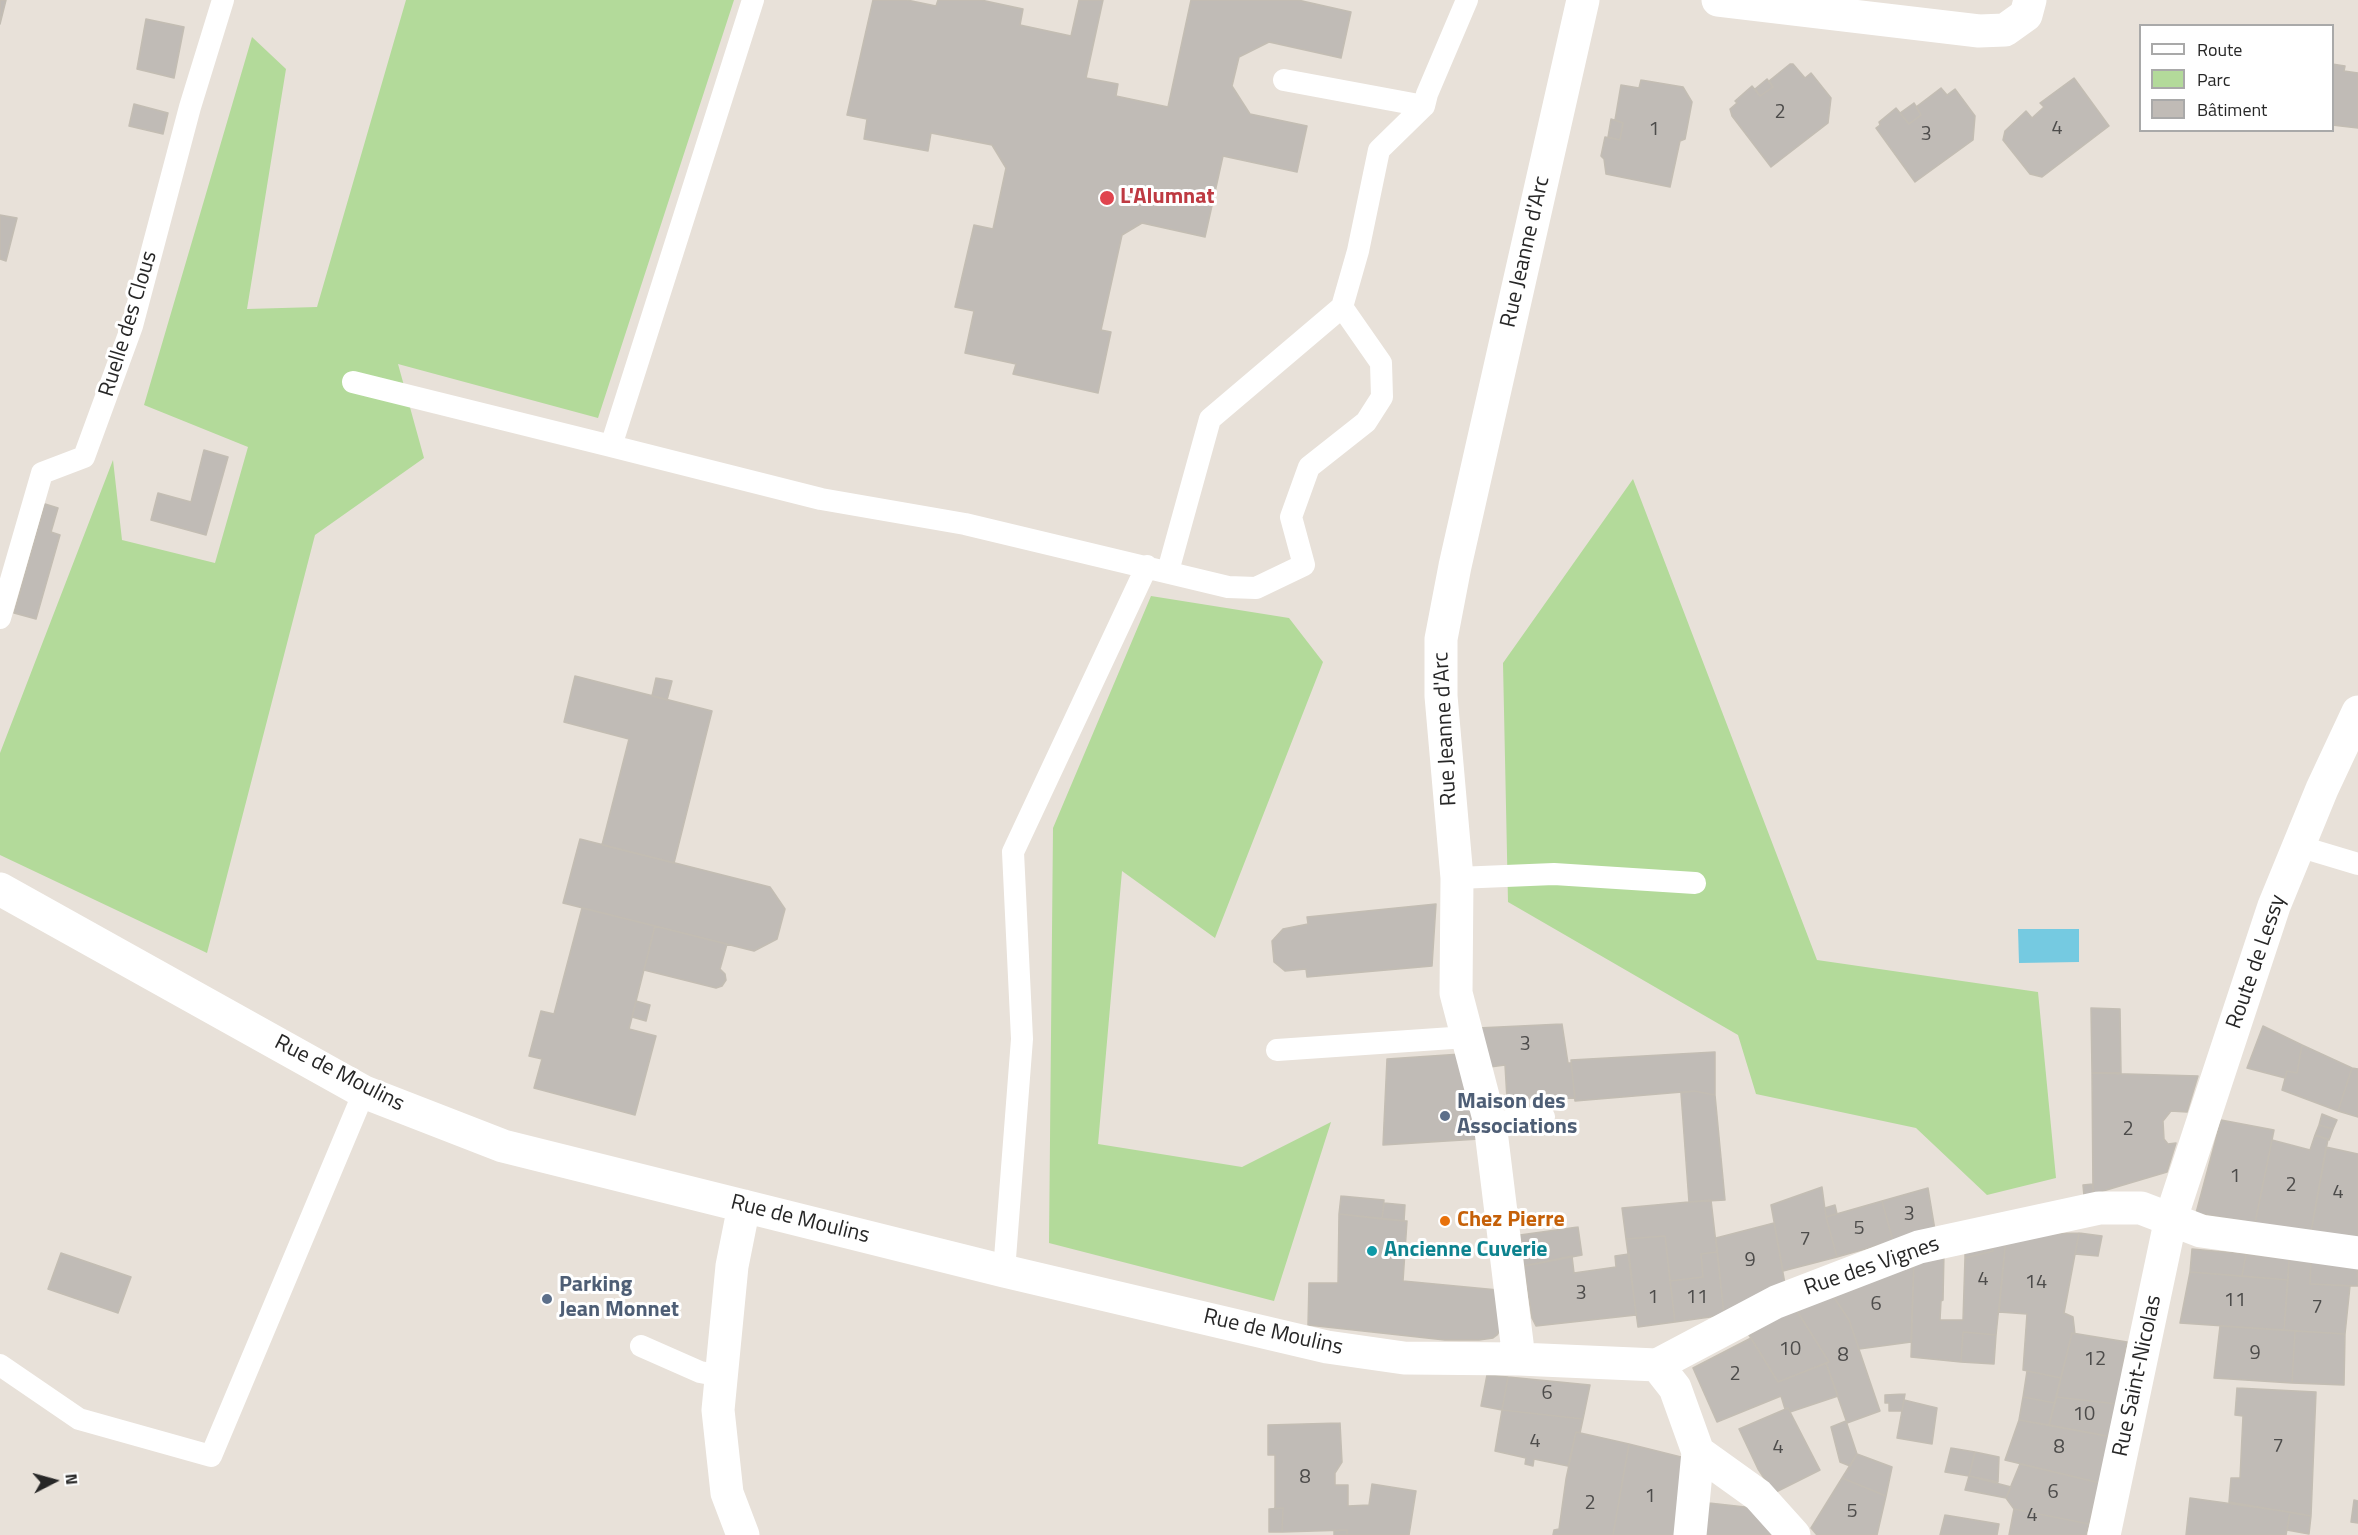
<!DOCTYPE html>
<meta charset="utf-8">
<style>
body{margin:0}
#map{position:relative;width:2358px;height:1535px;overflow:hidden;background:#e8e1d9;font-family:"Titillium Web",sans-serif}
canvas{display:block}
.legend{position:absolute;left:2139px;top:24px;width:195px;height:108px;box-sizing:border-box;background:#fff;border:2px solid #a9a9a9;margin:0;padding:8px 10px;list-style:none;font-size:18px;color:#272727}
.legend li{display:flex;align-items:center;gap:12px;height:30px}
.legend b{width:30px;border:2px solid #a9a9a9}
.north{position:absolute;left:24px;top:1451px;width:60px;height:60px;-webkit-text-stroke:4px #fff;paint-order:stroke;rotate:84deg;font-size:16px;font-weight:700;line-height:24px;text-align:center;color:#272727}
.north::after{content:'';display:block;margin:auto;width:21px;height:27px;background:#272727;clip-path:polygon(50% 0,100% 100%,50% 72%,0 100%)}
</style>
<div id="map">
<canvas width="2358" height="1535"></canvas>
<ul class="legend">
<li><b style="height:8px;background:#fff"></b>Route</li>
<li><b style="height:16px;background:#b3da9a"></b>Parc</li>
<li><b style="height:16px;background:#c0bbb6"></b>Bâtiment</li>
</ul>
<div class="north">N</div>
</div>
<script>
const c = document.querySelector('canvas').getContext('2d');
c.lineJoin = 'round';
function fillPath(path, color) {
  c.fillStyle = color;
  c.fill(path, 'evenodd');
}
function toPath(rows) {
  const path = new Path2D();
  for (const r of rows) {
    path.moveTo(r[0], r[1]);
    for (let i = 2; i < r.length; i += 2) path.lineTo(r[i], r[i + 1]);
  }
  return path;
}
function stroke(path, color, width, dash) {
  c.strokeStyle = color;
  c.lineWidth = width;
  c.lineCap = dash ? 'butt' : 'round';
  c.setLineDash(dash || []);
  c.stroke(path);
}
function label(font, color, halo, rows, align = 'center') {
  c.font = font + ' "Titillium Web",sans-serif';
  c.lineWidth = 6;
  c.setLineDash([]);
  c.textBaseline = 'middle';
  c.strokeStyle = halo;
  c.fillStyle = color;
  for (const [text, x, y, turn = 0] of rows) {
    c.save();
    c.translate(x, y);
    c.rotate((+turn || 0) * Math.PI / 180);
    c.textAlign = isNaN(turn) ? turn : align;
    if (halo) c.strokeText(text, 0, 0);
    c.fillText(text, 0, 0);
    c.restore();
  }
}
fillPath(toPath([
 [406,0,734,0,598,418,398,364,424,458,315,535,207,953,0,855,0,753,113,460,122,540,215,563,248,447,144,405,252,37,286,69,247,309,317,307],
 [1633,479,1817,960,2038,992,2056,1178,1987,1195,1916,1128,1756,1094,1738,1035,1508,902,1503,663],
 [1151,596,1289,618,1323,662,1215,938,1122,871,1098,1144,1242,1167,1331,1122,1274,1301,1049,1243,1053,828]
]), '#b3da9a');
fillPath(toPath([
 [2018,929,2079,929,2079,962,2019,963]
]), '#75cae1');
const building = toPath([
 [0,0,6,0,0,24,0,0],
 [873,0,907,0,936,6,938,0,981,0,1023,9,1020,25,1071,36,1079,0,1103,0,1086,78,1118,84,1116,96,1168,107,1191,0,1298,0,1351,12,1341,58,1269,42,1239,57,1232,86,1250,114,1307,126,1297,172,1223,156,1205,237,1142,223,1122,235,1101,330,1111,332,1098,393,1013,374,1016,364,965,353,974,311,955,307,974,225,993,229,1006,168,992,145,931,133,928,151,864,139,867,119,847,115,873,0],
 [146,19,184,27,174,78,137,69,146,19],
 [1790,64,1793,64,1805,78,1811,73,1831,98,1828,123,1771,167,1732,116,1730,109,1737,103,1735,101,1752,86,1760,96,1773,87,1769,81,1790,64],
 [2332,64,2345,66,2344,71,2358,73,2358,128,2332,125,2332,64],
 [2074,78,2109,126,2042,177,2030,174,2003,140,2005,131,2026,111,2032,118,2044,107,2040,103,2074,78],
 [1767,79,1773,87,1760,96,1755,89,1767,79],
 [1641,80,1683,87,1692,102,1685,139,1680,141,1670,187,1606,174,1604,159,1601,156,1605,137,1620,140,1623,123,1615,120,1621,85,1639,88,1641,80],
 [1941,88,1947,95,1955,89,1975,116,1973,140,1915,182,1876,128,1880,125,1879,122,1896,108,1909,124,1921,115,1916,107,1941,88],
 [1914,103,1921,115,1909,124,1900,113,1914,103],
 [134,104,168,113,163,134,129,126,134,104],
 [1611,119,1623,123,1620,140,1608,137,1611,119],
 [0,215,17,218,6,261,0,259,0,215],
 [204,450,228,457,206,535,151,520,158,493,191,502,204,450],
 [45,504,58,508,51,532,60,535,36,619,14,613,45,504],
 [575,676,712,711,674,863,602,845,629,739,564,722,575,676],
 [656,678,672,681,667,700,652,696,656,678],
 [580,839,770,887,785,909,777,939,754,951,563,903,580,839],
 [1436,904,1432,966,1307,977,1306,969,1285,971,1274,962,1272,941,1283,929,1308,924,1307,917,1436,904],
 [582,908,655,926,629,1029,656,1036,635,1115,534,1088,542,1059,529,1056,541,1011,554,1014,582,908],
 [655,926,727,944,720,969,725,974,726,980,722,986,716,988,644,970,655,926],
 [636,1001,650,1005,646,1021,632,1017,636,1001],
 [2091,1008,2120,1009,2121,1073,2092,1073,2091,1008],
 [1562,1024,1568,1063,1571,1063,1575,1098,1507,1099,1505,1065,1490,1067,1478,1028,1562,1024],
 [2263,1026,2302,1045,2297,1073,2287,1071,2285,1078,2247,1068,2263,1026],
 [2302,1045,2352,1068,2338,1111,2282,1090,2287,1071,2297,1073,2302,1045],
 [1715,1052,1715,1095,1694,1091,1575,1101,1571,1060,1715,1052],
 [1461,1054,1479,1139,1383,1145,1387,1059,1461,1054],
 [2352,1068,2358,1069,2358,1117,2338,1111,2352,1068],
 [2092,1073,2198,1076,2187,1112,2171,1111,2163,1121,2164,1139,2168,1144,2176,1143,2167,1172,2093,1194,2092,1073],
 [1694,1091,1715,1095,1725,1200,1689,1202,1681,1093,1694,1091],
 [2322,1114,2337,1120,2333,1129,2319,1125,2322,1114],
 [2221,1120,2274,1130,2255,1223,2196,1213,2221,1120],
 [2319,1125,2333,1129,2329,1140,2315,1135,2319,1125],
 [2315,1135,2328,1139,2311,1232,2255,1223,2272,1140,2310,1150,2315,1135],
 [2326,1147,2358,1154,2358,1240,2311,1232,2326,1147],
 [2093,1184,2093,1194,2084,1196,2083,1185,2093,1184],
 [1822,1187,1826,1217,1837,1257,1783,1271,1771,1205,1822,1187],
 [1928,1188,1935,1230,1893,1241,1882,1201,1928,1188],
 [1341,1196,1384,1200,1382,1219,1339,1214,1341,1196],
 [1711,1200,1717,1252,1701,1254,1703,1277,1670,1281,1665,1236,1626,1239,1622,1208,1711,1200],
 [1882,1201,1893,1241,1837,1257,1826,1217,1882,1201],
 [1384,1203,1405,1205,1404,1221,1382,1219,1384,1203],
 [1835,1205,1837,1214,1826,1217,1825,1208,1835,1205],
 [1339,1214,1407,1221,1403,1281,1498,1290,1500,1330,1497,1335,1493,1338,1479,1340,1445,1340,1308,1325,1309,1283,1338,1283,1339,1214],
 [1774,1223,1785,1284,1724,1315,1716,1238,1774,1223],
 [1578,1227,1582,1255,1524,1266,1520,1235,1578,1227],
 [2079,1233,2064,1313,2073,1317,2075,1334,2072,1333,2061,1378,2023,1370,2027,1314,1999,1312,2006,1238,2042,1234,2079,1233],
 [2079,1233,2102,1236,2098,1256,2075,1254,2079,1233],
 [1665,1236,1675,1322,1638,1327,1626,1239,1665,1236],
 [2006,1238,1996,1335,1963,1332,1961,1362,1911,1357,1914,1259,1944,1252,1943,1300,1941,1301,1940,1320,1963,1320,1965,1258,1993,1251,1991,1240,2006,1238],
 [1991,1240,1993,1251,1965,1258,1965,1247,1991,1240],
 [2192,1249,2246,1254,2242,1276,2190,1272,2192,1249],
 [1717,1252,1724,1315,1675,1322,1670,1281,1703,1277,1701,1254,1717,1252],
 [61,1253,131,1277,118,1313,48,1289,61,1253],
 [1629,1254,1636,1315,1536,1326,1532,1318,1524,1266,1572,1256,1574,1273,1616,1267,1615,1256,1629,1254],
 [2246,1254,2289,1259,2288,1280,2242,1276,2246,1254],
 [1914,1259,1911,1342,1859,1349,1849,1320,1829,1290,1914,1259],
 [2289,1259,2311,1260,2310,1284,2350,1286,2345,1334,2284,1330,2289,1259],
 [2311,1260,2357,1264,2358,1286,2310,1284,2311,1260],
 [2190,1272,2288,1280,2284,1330,2180,1323,2190,1272],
 [1829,1290,1849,1320,1880,1411,1847,1423,1826,1363,1829,1362,1794,1306,1829,1290],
 [1794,1306,1829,1362,1778,1382,1749,1335,1794,1306],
 [2220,1326,2295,1331,2292,1383,2214,1378,2220,1326],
 [2295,1331,2345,1334,2344,1385,2292,1383,2295,1331],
 [1963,1332,1996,1335,1994,1364,1961,1362,1963,1332],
 [2072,1333,2127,1342,2117,1404,2056,1397,2072,1333],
 [1751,1338,1778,1382,1826,1363,1838,1396,1790,1412,1788,1408,1785,1409,1781,1396,1717,1422,1693,1368,1751,1338],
 [2027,1371,2061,1378,2055,1403,2023,1397,2027,1371],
 [1487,1375,1508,1377,1502,1410,1481,1406,1487,1375],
 [1508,1377,1590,1385,1583,1419,1502,1410,1508,1377],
 [2237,1388,2316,1392,2311,1516,2229,1502,2231,1478,2240,1478,2243,1416,2235,1415,2237,1388],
 [1905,1394,1902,1411,1889,1411,1889,1403,1885,1403,1885,1395,1905,1394],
 [2023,1397,2055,1403,2049,1425,2019,1420,2023,1397],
 [2056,1397,2117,1404,2112,1437,2049,1425,2056,1397],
 [1904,1400,1937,1408,1932,1444,1897,1438,1904,1400],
 [1788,1408,1820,1470,1774,1493,1758,1469,1739,1429,1788,1408],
 [1502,1410,1583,1419,1580,1433,1576,1432,1568,1466,1534,1459,1533,1466,1525,1464,1526,1458,1495,1451,1502,1410],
 [2019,1420,2112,1437,2100,1483,2005,1460,2019,1420],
 [1846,1421,1857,1454,1850,1466,1840,1462,1831,1427,1846,1421],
 [1340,1423,1342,1462,1335,1473,1335,1485,1348,1485,1348,1506,1369,1505,1372,1484,1416,1491,1409,1535,1347,1535,1347,1530,1282,1532,1283,1508,1275,1509,1275,1455,1268,1455,1268,1425,1340,1423],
 [1576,1432,1629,1444,1613,1535,1553,1535,1554,1530,1559,1529,1566,1479,1576,1432],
 [1629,1444,1685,1458,1675,1535,1613,1535,1629,1444],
 [1951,1448,1975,1452,1969,1476,1945,1472,1951,1448],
 [1975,1452,1999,1457,1998,1482,1969,1476,1975,1452],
 [1857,1454,1892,1467,1886,1496,1842,1478,1857,1454],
 [2020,1464,2100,1483,2089,1524,2014,1509,2006,1498,2020,1464],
 [1969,1476,2011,1487,2006,1498,1965,1490,1969,1476],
 [1842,1478,1886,1496,1877,1535,1817,1535,1811,1528,1842,1478],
 [2190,1498,2290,1512,2286,1535,2186,1535,2190,1498],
 [2354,1500,2358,1501,2358,1523,2351,1522,2354,1500],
 [1709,1503,1754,1508,1779,1535,1704,1535,1709,1503],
 [1283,1508,1282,1532,1269,1532,1269,1509,1283,1508],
 [2014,1509,2089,1524,2086,1535,2009,1535,2014,1509],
 [2290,1512,2311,1516,2309,1534,2287,1530,2290,1512],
 [1945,1515,1999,1524,1997,1535,1940,1535,1945,1515],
 [1347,1530,1347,1535,1334,1535,1334,1531,1347,1530]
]);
fillPath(building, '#c0bbb6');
stroke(building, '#c3bdb3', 1.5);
stroke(toPath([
 [1284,80,1424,106],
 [353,382,611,446,753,0],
 [611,446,821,499,965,524,1228,587,1256,588,1304,565,1291,517,1309,467,1366,422,1382,397,1381,363,1342,307],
 [1168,571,1210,419,1342,307,1358,251,1379,150,1424,106,1427,94,1467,0],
 [0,618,42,473,84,457,132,326,190,107,223,0],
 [2298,846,2358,864],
 [1457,878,1554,874,1695,883],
 [1277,1050,1467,1037],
 [1490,1123,1544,1117],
 [1004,1271,1022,1039,1013,852,1147,566],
 [641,1346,700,1372,721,1376],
 [0,1365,79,1419,211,1456,364,1092]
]), '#fff', 22);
stroke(toPath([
 [1718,0,1979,31,2005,30,2026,15,2030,0],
 [0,889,364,1092,503,1146,1004,1271,1327,1347,1404,1358,1519,1359,1657,1365,1776,1302,1919,1247,2099,1208,2141,1208,2201,1231,2358,1253],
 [1519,1359,1490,1123,1456,993,1457,878,1441,696,1441,639,1455,566,1583,0],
 [1657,1365,1675,1388,1698,1452,1690,1535],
 [1698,1452,1758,1495,1794,1535],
 [743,1535,727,1493,718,1410,732,1266,744,1206]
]), '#fff', 33);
stroke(toPath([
 [2104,1535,2171,1218,2274,906,2322,789,2358,712]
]), '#fff', 33);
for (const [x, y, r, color] of [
 [1107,198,8,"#e0444e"],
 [1445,1116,6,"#5c6f8a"],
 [1445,1221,6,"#e8710a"],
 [1372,1251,6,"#0f9aa8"],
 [547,1299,6,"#5c6f8a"]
]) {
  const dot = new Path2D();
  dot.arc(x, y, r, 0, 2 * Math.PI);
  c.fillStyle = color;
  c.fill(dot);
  stroke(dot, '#fff', 2);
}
label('20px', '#4d4c4b', null, [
 ["2",1780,113],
 ["4",2057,129],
 ["1",1654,130],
 ["3",1926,135],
 ["3",1525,1045],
 ["2",2128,1130],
 ["1",2235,1177],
 ["2",2291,1186],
 ["4",2338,1193],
 ["3",1909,1215],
 ["5",1859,1229],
 ["7",1805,1240],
 ["9",1750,1261],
 ["4",1983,1280],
 ["14",2036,1283],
 ["3",1581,1294],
 ["1",1653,1298],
 ["11",1697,1298],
 ["11",2235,1301],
 ["6",1876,1305],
 ["7",2317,1308],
 ["10",1790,1350],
 ["9",2255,1354],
 ["8",1843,1356],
 ["12",2095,1360],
 ["2",1735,1375],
 ["6",1547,1394],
 ["10",2084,1415],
 ["4",1535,1442],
 ["7",2278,1447],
 ["4",1778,1448],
 ["8",2059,1448],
 ["8",1305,1478],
 ["6",2053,1493],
 ["1",1650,1497],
 ["2",1590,1504],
 ["5",1852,1512],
 ["4",2032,1516]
]);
label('bold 22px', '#be3a42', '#fff', [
 ["L'Alumnat",1120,198]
], 'left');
label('22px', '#272727', '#fff', [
 ["Rue Jeanne d'Arc",1526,252,-77],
 ["Ruelle des Clous",129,324,-73],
 ["Rue Jeanne d'Arc",1446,729,-93],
 ["Route de Lessy",2257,962,-71],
 ["Rue de Moulins",339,1074,27],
 ["Rue de Moulins",800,1220,14],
 ["Rue des Vignes",1872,1267,-19],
 ["Rue de Moulins",1273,1333,13],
 ["Rue Saint-Nicolas",2138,1376,-78]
]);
label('bold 22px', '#4e5e75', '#fff', [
 ["Maison des",1457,1103],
 ["Associations",1457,1128],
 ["Parking",559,1286],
 ["Jean Monnet",559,1311]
], 'left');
label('bold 22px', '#c56008', '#fff', [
 ["Chez Pierre",1457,1221]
], 'left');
label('bold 22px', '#0d838f', '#fff', [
 ["Ancienne Cuverie",1384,1251]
], 'left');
</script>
